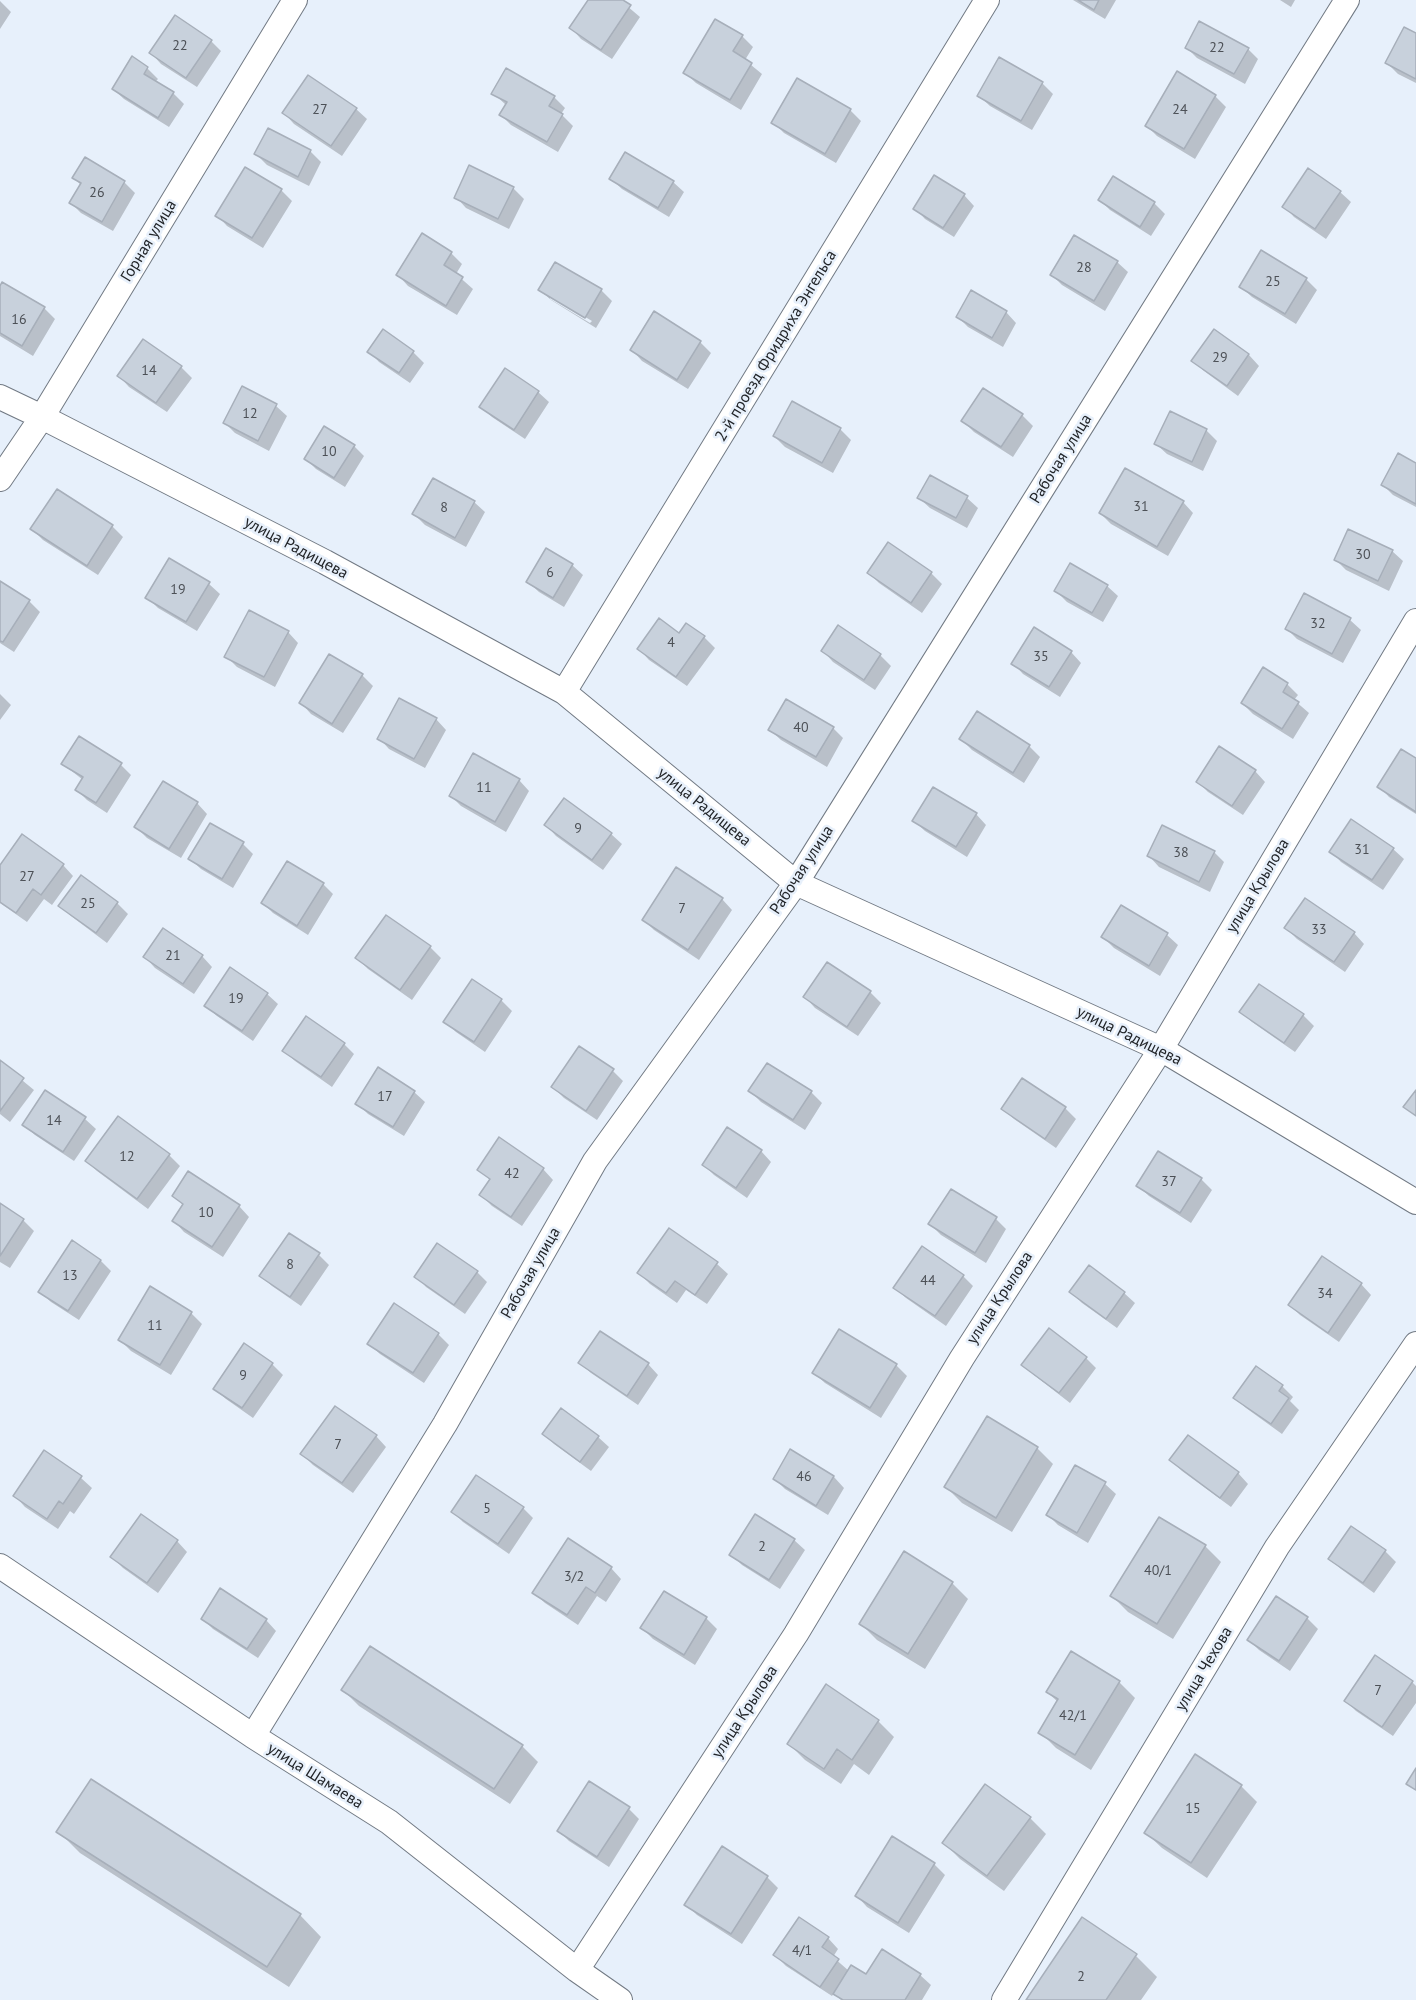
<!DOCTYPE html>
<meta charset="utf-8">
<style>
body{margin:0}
canvas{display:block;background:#e7f0fb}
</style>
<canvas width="1416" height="2000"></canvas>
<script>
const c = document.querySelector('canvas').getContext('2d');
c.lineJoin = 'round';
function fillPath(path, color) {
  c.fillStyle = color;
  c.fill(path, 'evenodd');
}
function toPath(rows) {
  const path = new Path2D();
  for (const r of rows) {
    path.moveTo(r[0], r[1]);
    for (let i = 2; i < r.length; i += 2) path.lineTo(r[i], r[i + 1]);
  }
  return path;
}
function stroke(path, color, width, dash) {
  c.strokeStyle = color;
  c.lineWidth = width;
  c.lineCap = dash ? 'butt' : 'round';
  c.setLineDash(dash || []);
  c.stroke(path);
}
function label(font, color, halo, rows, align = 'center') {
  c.font = font + ' "PT Sans",sans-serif';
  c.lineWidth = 5;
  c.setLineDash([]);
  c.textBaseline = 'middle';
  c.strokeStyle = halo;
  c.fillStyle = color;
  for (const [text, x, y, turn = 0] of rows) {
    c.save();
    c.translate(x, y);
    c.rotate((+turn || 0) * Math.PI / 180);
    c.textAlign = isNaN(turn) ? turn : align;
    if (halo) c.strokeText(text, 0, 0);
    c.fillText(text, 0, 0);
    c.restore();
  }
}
fillPath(toPath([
 [589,0,620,0,640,17,612,59,581,39,571,28],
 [1073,0,1116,0,1105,19],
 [1280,0,1295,0,1291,7],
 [0,1,11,12,0,29],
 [1416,34,1416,83,1398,74,1387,63],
 [742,36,753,47,745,60,762,74,741,110,696,83,685,73],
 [211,41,221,51,197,87,161,64,151,53],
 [1187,48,1248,49,1258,59,1245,84,1197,58],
 [147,68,158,79,155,82,173,93,184,104,169,127,124,99,113,89],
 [506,70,554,97,565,108,561,114,573,126,558,152,511,125,501,115,506,105,493,93],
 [1178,73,1215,96,1226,107,1195,159,1157,136,1147,126],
 [1042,83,1053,94,1032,130,990,106,979,96],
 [356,109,367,119,342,156,294,124,284,113],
 [850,110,861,121,836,163,784,133,773,122],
 [268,130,310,151,321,162,309,186,267,165,256,154],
 [74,178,124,182,135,193,113,231,81,213,71,203,81,185],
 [1113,178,1154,203,1165,214,1151,236,1110,210,1100,200],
 [611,179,673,182,684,192,669,217,622,189],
 [513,188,524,199,509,229,466,208,456,197],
 [281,190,292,201,263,248,227,226,217,215],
 [1340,192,1351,202,1326,239,1294,217,1284,206],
 [964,195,974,206,954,237,925,219,915,208],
 [422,235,451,253,462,264,456,274,473,289,457,315,408,286,398,275],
 [1117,262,1128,272,1105,311,1062,285,1052,275],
 [1306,279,1317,290,1296,324,1252,297,1241,287],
 [0,289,44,308,55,319,33,356,0,336],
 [540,290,601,290,612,301,596,328,551,300],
 [550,296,592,321,590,323,550,299],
 [1006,312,1016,323,1003,347,968,327,958,317],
 [1214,331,1249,355,1259,366,1238,396,1204,371,1193,361],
 [143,341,181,367,192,378,167,412,129,387,119,376],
 [700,342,711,353,688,389,642,361,632,350],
 [369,351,413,352,424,363,410,383,379,362],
 [243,388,276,406,287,416,269,451,235,433,225,423],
 [983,390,1022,415,1033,426,1013,457,974,432,963,421],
 [538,392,549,402,525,439,492,417,481,406],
 [1170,413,1206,430,1217,441,1203,471,1167,454,1156,444],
 [840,429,851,440,833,473,785,447,774,436],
 [354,446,364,456,345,487,316,469,306,459],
 [1416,465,1416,507,1393,495,1382,484],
 [57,491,112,526,123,537,98,575,43,540,32,529],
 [919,498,967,498,978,508,967,528,930,508],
 [474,502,485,512,466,547,425,525,414,514],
 [1183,502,1193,513,1168,556,1111,524,1100,513],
 [888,544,931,573,942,584,922,613,879,583,869,573],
 [1392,551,1403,561,1389,591,1346,570,1336,560],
 [572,565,583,575,564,607,539,592,528,582],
 [0,583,29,601,40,612,14,652,0,643],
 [209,584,220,594,197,631,158,608,147,597],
 [1107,586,1118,596,1103,622,1067,602,1056,591],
 [1304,595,1350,620,1361,630,1343,663,1297,639,1287,629],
 [288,632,298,643,275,687,237,667,226,656],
 [680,635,704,637,715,648,687,686,649,660,639,649],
 [823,651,880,655,891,666,875,690,833,662],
 [1071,652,1081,663,1060,697,1023,674,1013,663],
 [362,675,373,686,343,733,311,714,301,703],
 [1287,684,1298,695,1294,700,1309,713,1293,739,1253,714,1242,703],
 [0,694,11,705,0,720],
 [977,713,1029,746,1040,757,1024,783,972,750,961,739],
 [436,719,446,730,425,768,389,749,379,738],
 [833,728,843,738,827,767,781,740,770,730],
 [1416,760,1416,814,1389,797,1379,786],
 [63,764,121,765,131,775,107,813,87,800,77,790,83,780],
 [1255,771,1265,782,1243,815,1208,792,1198,782],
 [519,780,529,791,506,832,461,806,451,796],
 [564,800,611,834,622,844,603,870,556,836,546,825],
 [197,803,207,814,181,858,147,838,136,827],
 [976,814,986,825,967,857,925,831,914,821],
 [243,844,253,854,233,888,201,869,190,859],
 [1393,849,1404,859,1383,890,1341,862,1331,851],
 [1214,852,1224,862,1210,892,1159,867,1149,856],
 [63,865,73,876,52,905,44,899,27,922,0,903,0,867],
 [81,877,117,903,128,914,107,943,71,916,60,906],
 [323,884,333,894,308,935,273,913,263,903],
 [722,899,732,910,699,960,654,930,643,919],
 [1121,907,1167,935,1178,945,1160,976,1114,948,1103,937],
 [386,917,430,947,441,958,412,1000,368,969,357,958],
 [1286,928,1354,933,1364,944,1345,972,1297,939],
 [202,956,212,967,194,994,155,968,145,957],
 [472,981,501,1000,512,1011,485,1052,456,1032,445,1021],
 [870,992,881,1003,858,1036,815,1008,805,997],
 [267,994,278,1004,253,1041,217,1016,206,1006],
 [1241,1012,1303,1015,1314,1026,1295,1052,1252,1022],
 [344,1044,354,1054,332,1087,295,1061,284,1051],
 [0,1062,34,1090,10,1122,0,1114],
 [613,1071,623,1081,597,1120,564,1098,553,1087],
 [1023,1080,1065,1108,1076,1119,1056,1148,1014,1119,1003,1109],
 [750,1091,811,1092,822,1103,805,1130,761,1102],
 [46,1092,85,1119,96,1129,74,1161,35,1135,24,1125],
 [414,1092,425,1102,404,1136,368,1114,357,1103],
 [761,1151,771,1162,747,1198,714,1175,704,1165],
 [169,1155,180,1166,148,1209,97,1171,87,1161],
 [543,1169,553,1180,522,1226,492,1206,481,1195,491,1181,479,1170],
 [1201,1179,1212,1190,1191,1223,1149,1196,1138,1186],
 [174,1196,239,1206,249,1217,223,1257,184,1232,174,1221,184,1206],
 [0,1205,23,1220,34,1231,10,1268,0,1262],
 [996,1219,1006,1229,986,1263,941,1235,930,1224],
 [670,1230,717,1264,728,1274,707,1304,686,1290,677,1303,650,1284,639,1273],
 [72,1242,101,1261,111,1271,79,1320,51,1302,40,1292],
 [319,1255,329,1265,301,1306,272,1286,261,1276],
 [477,1272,487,1282,465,1314,426,1287,416,1276],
 [963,1276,973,1286,946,1326,906,1298,895,1288],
 [1361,1284,1371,1295,1339,1342,1300,1315,1290,1305],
 [151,1288,191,1313,202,1324,171,1375,131,1351,120,1340],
 [1071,1292,1124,1293,1135,1303,1117,1328,1082,1303],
 [395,1305,438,1334,449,1345,424,1383,380,1354,369,1344],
 [840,1331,896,1365,907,1376,881,1418,825,1383,814,1373],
 [245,1345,272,1364,283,1375,253,1418,226,1399,215,1389],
 [1086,1358,1096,1368,1070,1403,1034,1375,1023,1365],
 [580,1363,648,1364,658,1375,638,1405,591,1373],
 [1256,1368,1282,1386,1293,1397,1290,1401,1299,1410,1282,1434,1246,1408,1235,1398],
 [544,1434,598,1437,609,1447,591,1471,554,1444],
 [376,1436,386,1447,353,1493,313,1465,302,1454],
 [1037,1448,1053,1464,1012,1532,962,1503,946,1487],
 [791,1451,834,1477,844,1488,828,1515,785,1489,775,1479],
 [44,1452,81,1478,92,1488,74,1514,70,1511,58,1529,25,1507,15,1496],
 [1171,1460,1238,1473,1248,1484,1231,1507,1182,1471],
 [1105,1484,1116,1494,1088,1543,1058,1525,1048,1515],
 [523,1508,533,1518,509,1554,463,1522,453,1512],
 [794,1540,805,1550,780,1589,742,1565,731,1554],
 [177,1541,187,1552,158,1593,123,1568,112,1557],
 [1205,1546,1221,1562,1173,1639,1128,1612,1112,1596],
 [1385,1551,1396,1562,1374,1593,1341,1569,1330,1559],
 [611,1568,621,1579,606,1602,597,1596,578,1625,545,1603,534,1593],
 [952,1583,968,1599,925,1669,877,1640,861,1624],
 [664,1593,706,1618,717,1629,695,1665,653,1639,642,1628],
 [202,1618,266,1620,276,1631,258,1658,213,1629],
 [1307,1618,1318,1629,1290,1671,1259,1650,1249,1640],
 [1119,1682,1135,1698,1091,1770,1056,1748,1040,1732,1058,1702,1047,1692],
 [1412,1682,1416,1686,1416,1703,1393,1736,1356,1711,1346,1701],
 [343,1690,522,1746,538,1762,510,1804,359,1706],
 [878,1721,894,1737,869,1775,854,1764,841,1784,805,1760,789,1744],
 [1241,1786,1257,1802,1207,1878,1162,1848,1145,1832],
 [629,1809,639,1819,609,1867,569,1841,558,1830],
 [1030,1818,1046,1834,1004,1891,960,1859,944,1843],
 [58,1831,300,1915,321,1937,289,1987,80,1853],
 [892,1838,934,1864,945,1875,909,1933,867,1907,857,1896],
 [722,1848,767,1877,778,1888,742,1944,697,1915,686,1904],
 [828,1938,838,1949,833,1957,849,1971,867,1976,920,1975,931,1985,922,2000,841,2000,834,1993,832,1996,786,1966,775,1955],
 [1136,1956,1157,1977,1141,2000,1028,2000]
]), '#0003');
const building = toPath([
 [588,0,623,0,631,5,601,50,569,28,588,0],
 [1078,0,1099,0,1094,10,1078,0],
 [175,15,212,40,186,78,149,53,175,15],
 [715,19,743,35,733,51,752,63,730,100,683,73,715,19],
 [1199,21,1249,48,1234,74,1185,48,1199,21],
 [1404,27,1416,33,1416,79,1385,63,1404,27],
 [132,56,148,67,144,74,174,92,158,118,112,89,132,56],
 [999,57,1043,82,1021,121,977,96,999,57],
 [506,68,555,96,549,106,563,114,547,142,499,115,507,102,491,94,506,68],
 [1177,71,1216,95,1184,149,1145,126,1177,71],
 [308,75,357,108,331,146,282,113,308,75],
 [797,78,851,109,825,154,771,123,797,78],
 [268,128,311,150,298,177,254,154,268,128],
 [625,152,674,181,658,208,609,179,625,152],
 [85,157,125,181,102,222,69,203,81,183,72,178,85,157],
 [469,165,514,187,498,219,454,198,469,165],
 [245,167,282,189,252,238,215,216,245,167],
 [1308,168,1341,191,1315,229,1282,207,1308,168],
 [934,175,965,194,943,228,913,209,934,175],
 [1113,176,1155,202,1140,227,1098,200,1113,176],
 [422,233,452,252,444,265,463,277,446,306,396,275,422,233],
 [1074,235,1118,261,1094,301,1050,275,1074,235],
 [1261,250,1307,278,1285,314,1239,287,1261,250],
 [555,262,602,289,585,318,538,290,555,262],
 [2,282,45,307,22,346,0,333,0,286,2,282],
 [971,290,1007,311,992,338,956,317,971,290],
 [654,311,701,341,677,380,630,350,654,311],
 [383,329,414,351,399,373,367,352,383,329],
 [1214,329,1249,354,1227,386,1191,361,1214,329],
 [143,339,182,366,156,403,117,376,143,339],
 [505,368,539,391,514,430,479,407,505,368],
 [242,386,277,404,258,441,223,423,242,386],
 [983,388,1023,414,1001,447,961,421,983,388],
 [792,401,841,428,822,463,773,436,792,401],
 [1170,411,1207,429,1192,462,1154,444,1170,411],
 [324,426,355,445,334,478,304,459,324,426],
 [1398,453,1416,463,1416,504,1381,485,1398,453],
 [1125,468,1184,501,1157,547,1099,513,1125,468],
 [930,475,968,496,956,518,917,498,930,475],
 [433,478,475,501,455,538,412,514,433,478],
 [57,489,113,525,87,566,30,529,57,489],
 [1348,529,1393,550,1378,581,1334,560,1348,529],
 [888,542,932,572,911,603,867,573,888,542],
 [546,548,573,564,553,598,526,582,546,548],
 [169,558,210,582,186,622,145,598,169,558],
 [1070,563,1108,585,1092,613,1054,591,1070,563],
 [0,581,30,600,3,642,0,641,0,581],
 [1304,593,1351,618,1332,654,1285,629,1304,593],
 [249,610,289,631,264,677,224,657,249,610],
 [659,618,679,633,686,623,705,636,676,677,637,649,659,618],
 [838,625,881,654,864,680,821,651,838,625],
 [1034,627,1072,651,1049,687,1011,664,1034,627],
 [329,654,363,674,332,724,299,703,329,654],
 [1263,667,1288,683,1283,692,1299,702,1282,729,1241,703,1263,667],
 [399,698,437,718,414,759,377,739,399,698],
 [786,699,834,727,816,757,768,730,786,699],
 [977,711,1030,745,1013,773,959,739,977,711],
 [79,736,122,763,96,803,75,790,83,777,61,764,79,736],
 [1219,746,1256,770,1232,806,1196,782,1219,746],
 [1401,749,1416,758,1416,812,1377,787,1401,749],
 [473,753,520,779,495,822,449,796,473,753],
 [163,781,198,802,169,849,134,827,163,781],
 [933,787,977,813,956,847,912,821,933,787],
 [564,798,612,833,592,860,544,825,564,798],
 [1351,819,1394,848,1372,880,1329,852,1351,819],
 [210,823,244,842,222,879,188,859,210,823],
 [1162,825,1215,851,1199,882,1147,856,1162,825],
 [22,834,64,864,41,895,33,889,16,913,0,902,0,865,22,834],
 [287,861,324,883,297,926,261,903,287,861],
 [676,867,723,898,688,950,642,920,676,867],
 [81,875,118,902,96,933,58,906,81,875],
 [1305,898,1355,932,1334,962,1284,928,1305,898],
 [1121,905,1168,933,1149,966,1101,937,1121,905],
 [386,915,431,946,400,990,355,958,386,915],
 [163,928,203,955,183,984,143,957,163,928],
 [827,962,871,991,847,1027,803,997,827,962],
 [230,967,268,993,242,1031,204,1006,230,967],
 [472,979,502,999,474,1042,443,1022,472,979],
 [1259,984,1304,1014,1284,1043,1239,1012,1259,984],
 [306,1016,345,1043,321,1077,282,1051,306,1016],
 [579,1046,614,1069,586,1111,551,1087,579,1046],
 [0,1060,24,1078,0,1111,0,1060],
 [767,1063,812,1091,793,1120,748,1091,767,1063],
 [378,1067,415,1091,393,1127,355,1104,378,1067],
 [1022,1078,1066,1107,1045,1139,1001,1109,1022,1078],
 [45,1090,86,1117,63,1152,22,1125,45,1090],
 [1416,1090,1416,1116,1403,1107,1416,1090],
 [118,1116,170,1154,137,1199,85,1161,118,1116],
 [727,1127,762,1150,736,1188,702,1165,727,1127],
 [499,1137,544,1168,511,1217,479,1195,490,1179,477,1170,499,1137],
 [1158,1151,1202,1178,1180,1213,1136,1186,1158,1151],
 [188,1171,240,1205,212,1247,172,1221,183,1204,172,1196,188,1171],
 [951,1189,997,1217,975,1253,928,1224,951,1189],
 [0,1203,24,1219,0,1256,0,1203],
 [669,1228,718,1262,695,1295,675,1281,666,1293,637,1273,669,1228],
 [289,1233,320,1253,290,1297,259,1276,289,1233],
 [72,1240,101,1260,68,1311,38,1292,72,1240],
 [437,1243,478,1271,454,1305,414,1277,437,1243],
 [922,1246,964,1275,935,1316,893,1288,922,1246],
 [1322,1256,1362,1283,1328,1333,1288,1305,1322,1256],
 [1089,1265,1125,1292,1106,1319,1069,1292,1089,1265],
 [150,1286,192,1312,160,1365,118,1340,150,1286],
 [394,1303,439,1333,413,1373,367,1344,394,1303],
 [1049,1328,1087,1357,1059,1393,1021,1365,1049,1328],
 [839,1329,897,1364,870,1408,812,1373,839,1329],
 [600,1331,649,1363,627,1396,578,1363,600,1331],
 [244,1343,273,1363,242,1408,213,1389,244,1343],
 [1256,1366,1283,1385,1279,1391,1289,1398,1271,1424,1233,1398,1256,1366],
 [335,1406,377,1435,342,1483,300,1454,335,1406],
 [561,1408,599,1436,580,1462,542,1434,561,1408],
 [987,1416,1038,1447,996,1518,944,1487,987,1416],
 [1188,1435,1239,1472,1220,1498,1169,1460,1188,1435],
 [790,1449,834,1476,816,1506,773,1479,790,1449],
 [44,1450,82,1476,63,1504,59,1501,47,1519,13,1496,44,1450],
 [1075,1465,1106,1482,1077,1533,1046,1515,1075,1465],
 [476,1475,524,1507,498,1544,451,1512,476,1475],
 [141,1514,178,1540,147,1583,110,1557,141,1514],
 [755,1514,795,1539,769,1580,729,1555,755,1514],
 [1159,1517,1206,1545,1157,1624,1110,1596,1159,1517],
 [1351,1526,1386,1550,1363,1583,1328,1559,1351,1526],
 [568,1538,612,1567,595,1593,586,1587,567,1615,532,1593,568,1538],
 [904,1551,953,1582,908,1654,859,1624,904,1551],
 [220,1588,267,1619,247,1649,201,1619,220,1588],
 [664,1591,707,1617,684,1655,640,1628,664,1591],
 [1276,1596,1308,1617,1279,1661,1247,1640,1276,1596],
 [370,1646,523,1745,494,1789,341,1690,370,1646],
 [1071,1651,1120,1681,1075,1755,1038,1733,1058,1699,1046,1692,1071,1651],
 [1375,1655,1413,1681,1382,1727,1344,1701,1375,1655],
 [826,1684,879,1720,852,1760,837,1749,824,1769,787,1744,826,1684],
 [1195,1754,1242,1785,1191,1863,1144,1833,1195,1754],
 [1416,1768,1416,1790,1406,1784,1416,1768],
 [91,1779,301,1914,267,1967,56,1832,91,1779],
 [589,1781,630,1807,597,1857,557,1831,589,1781],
 [985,1784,1031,1817,987,1876,942,1843,985,1784],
 [892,1836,935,1863,898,1923,855,1896,892,1836],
 [722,1846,768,1876,731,1934,684,1905,722,1846],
 [799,1917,829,1937,822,1947,839,1959,820,1987,773,1955,799,1917],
 [1082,1917,1137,1954,1106,2000,1026,2000,1082,1917],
 [882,1949,921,1974,905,2000,843,2000,833,1994,851,1965,866,1974,882,1949]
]);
fillPath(building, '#c8d1dc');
stroke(building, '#a7afba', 1.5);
const minor = toPath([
 [0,397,42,417,325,562,564,692,796,883,1161,1049,1416,1202],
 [0,479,42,417,295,0],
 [564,692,987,0],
 [0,1566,253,1736,389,1822,577,1970,620,2000],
 [253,1736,445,1424,595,1161,796,883,1347,0],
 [577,1970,796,1634,962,1358,1161,1049,1416,621],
 [1004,2000,1277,1547,1416,1344]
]);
stroke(minor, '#727a84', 26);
stroke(minor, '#fff', 24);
label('14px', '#4c5056', null, [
 ["22",180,46],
 ["22",1217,48],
 ["27",320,110],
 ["24",1180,110],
 ["26",97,193],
 ["28",1084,268],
 ["25",1273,282],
 ["16",19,320],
 ["29",1220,358],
 ["14",149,371],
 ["12",250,414],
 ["10",329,452],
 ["31",1141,507],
 ["8",444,508],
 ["30",1363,555],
 ["6",550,573],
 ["19",178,590],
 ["32",1318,624],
 ["4",671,643],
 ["35",1041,657],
 ["40",801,728],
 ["11",484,788],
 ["9",578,829],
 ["31",1362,850],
 ["38",1181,853],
 ["27",27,877],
 ["25",88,904],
 ["7",682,909],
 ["33",1319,930],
 ["21",173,956],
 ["19",236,999],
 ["17",385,1097],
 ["14",54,1121],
 ["12",127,1157],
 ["42",512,1174],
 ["37",1169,1182],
 ["10",206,1213],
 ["8",290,1265],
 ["13",70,1276],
 ["44",928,1281],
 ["34",1325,1294],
 ["11",155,1326],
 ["9",243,1376],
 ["7",338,1445],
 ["46",804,1477],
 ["5",487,1509],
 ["2",762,1547],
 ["40/1",1158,1571],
 ["3/2",574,1577],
 ["7",1378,1691],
 ["42/1",1073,1716],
 ["15",1193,1809],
 ["4/1",802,1951],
 ["2",1081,1977]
]);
label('16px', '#222529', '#e7f0fb', [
 ["Горная улица",149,241,-59],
 ["2-й проезд Фридриха Энгельса",776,346,-59],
 ["Рабочая улица",1061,459,-58],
 ["улица Радищева",296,548,28],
 ["улица Радищева",704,807,39],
 ["Рабочая улица",802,870,-57],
 ["улица Крылова",1258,886,-59],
 ["улица Радищева",1129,1036,26],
 ["Рабочая улица",531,1273,-60],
 ["улица Крылова",1000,1298,-57],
 ["улица Чехова",1204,1669,-59],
 ["улица Крылова",745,1712,-57],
 ["улица Шамаева",315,1776,32]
]);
</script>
